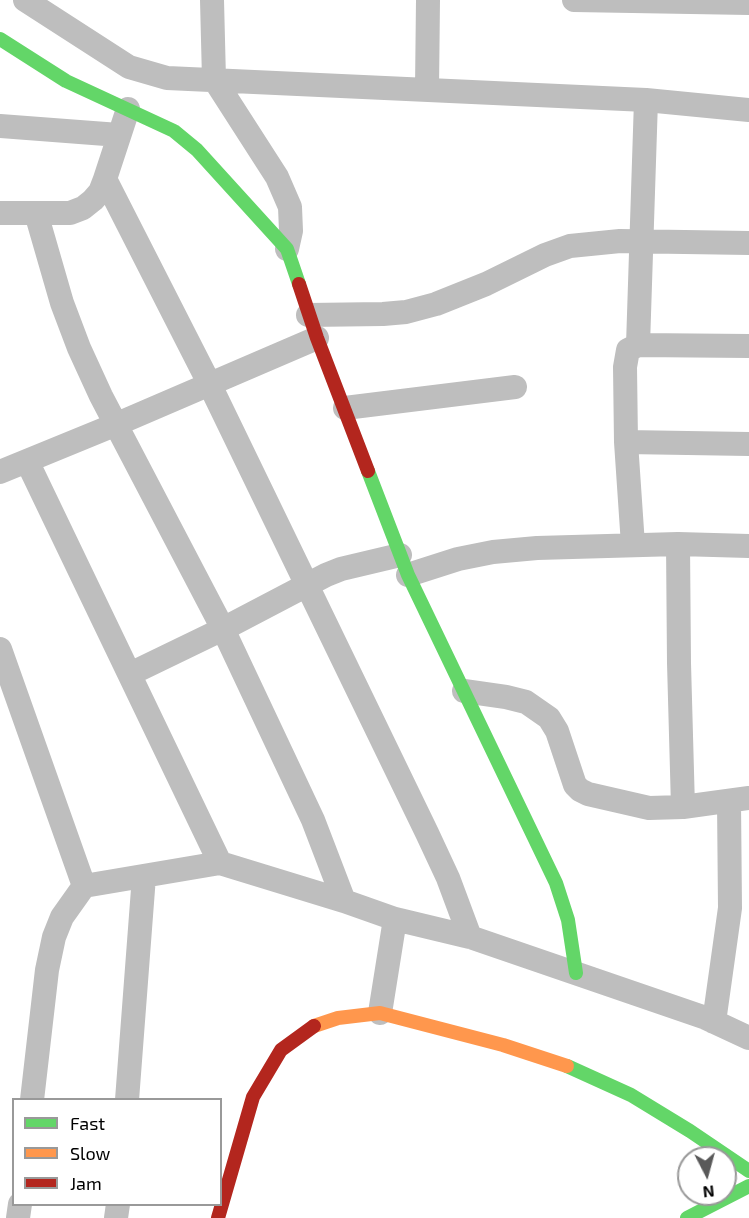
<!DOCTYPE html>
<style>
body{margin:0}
#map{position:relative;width:749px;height:1218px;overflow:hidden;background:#fff;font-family:"Exo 2",sans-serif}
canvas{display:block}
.legend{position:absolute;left:12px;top:1098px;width:210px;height:108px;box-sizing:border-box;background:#fff;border:2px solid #999;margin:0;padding:8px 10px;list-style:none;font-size:18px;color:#000}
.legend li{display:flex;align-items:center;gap:12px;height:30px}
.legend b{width:30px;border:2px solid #999}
.north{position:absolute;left:677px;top:1146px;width:60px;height:60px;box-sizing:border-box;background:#fff;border:2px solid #999;border-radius:50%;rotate:174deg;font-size:16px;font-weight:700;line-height:24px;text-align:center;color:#000}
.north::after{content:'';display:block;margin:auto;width:21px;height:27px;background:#595959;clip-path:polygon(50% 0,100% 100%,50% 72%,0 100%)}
</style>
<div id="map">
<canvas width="749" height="1218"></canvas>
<ul class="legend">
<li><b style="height:8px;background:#63d668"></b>Fast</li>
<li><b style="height:8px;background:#ff974d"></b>Slow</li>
<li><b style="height:8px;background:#b3261e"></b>Jam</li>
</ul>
<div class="north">N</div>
</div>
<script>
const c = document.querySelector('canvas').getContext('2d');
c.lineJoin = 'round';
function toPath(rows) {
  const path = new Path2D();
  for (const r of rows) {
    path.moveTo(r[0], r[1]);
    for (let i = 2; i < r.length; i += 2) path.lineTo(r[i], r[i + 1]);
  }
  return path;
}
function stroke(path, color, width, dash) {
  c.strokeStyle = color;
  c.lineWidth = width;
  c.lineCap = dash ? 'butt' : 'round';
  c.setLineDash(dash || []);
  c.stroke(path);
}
stroke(toPath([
 [25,0,129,67,167,78,646,100,749,110],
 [212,0,214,79,277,177,290,207,291,231,287,249],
 [574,0,749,3],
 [427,89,428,0],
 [646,100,638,345,749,346],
 [0,126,119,135],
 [105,179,209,383,427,833,448,878,470,937],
 [0,213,70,213,83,208,93,200,100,192,105,179,128,109],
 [36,213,62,303,79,348,101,396,223,629,313,820,344,901],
 [308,315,383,314,406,312,436,304,486,284,545,255,570,246,620,241,749,243],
 [345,408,515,387],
 [626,442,749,444],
 [27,461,220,863,344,901,395,919,470,937,706,1018,749,1038],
 [0,472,117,424,317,338],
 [678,544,679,663,683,807],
 [633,545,626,442,625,367,628,350,638,345],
 [408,575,458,559,493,552,537,548,678,544,749,546],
 [0,649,84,886,220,863],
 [130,674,223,629,326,575,341,569,400,555],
 [464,691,506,697,526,702,549,718,557,731,575,785,580,790,588,794,649,808,683,807,749,798],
 [380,1013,395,919],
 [714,1022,730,908,729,802],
 [32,1100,47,970,54,937,62,917,84,886],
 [127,1100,144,876],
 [18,1218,20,1204],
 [116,1218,118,1204]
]), '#bebebe', 24);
stroke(toPath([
 [0,39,66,81,174,131,197,150,287,249,299,284],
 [368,471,408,575,556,883,568,920,576,973],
 [567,1066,631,1095,690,1131,749,1171],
 [687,1218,749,1186]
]), '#63d668', 14);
stroke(toPath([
 [314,1026,338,1018,380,1013,503,1045,567,1066]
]), '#ff974d', 14);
stroke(toPath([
 [299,284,317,338,368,471],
 [218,1218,253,1097,281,1050,314,1026]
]), '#b3261e', 14);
</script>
